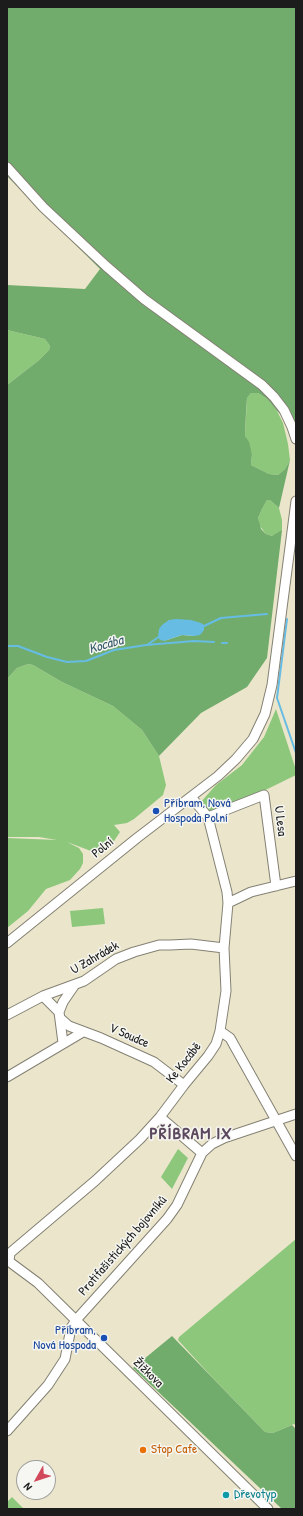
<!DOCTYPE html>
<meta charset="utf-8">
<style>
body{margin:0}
#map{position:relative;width:303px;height:1516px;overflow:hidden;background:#ebe6cb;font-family:"Patrick Hand",sans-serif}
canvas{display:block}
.frame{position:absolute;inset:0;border:8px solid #1c1c1c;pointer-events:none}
.north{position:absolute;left:16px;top:1460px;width:40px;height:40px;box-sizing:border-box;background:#f6f6f2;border:1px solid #9f9f9c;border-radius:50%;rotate:231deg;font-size:11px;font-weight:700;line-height:16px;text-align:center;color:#1c1c1c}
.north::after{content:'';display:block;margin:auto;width:14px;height:18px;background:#d1495b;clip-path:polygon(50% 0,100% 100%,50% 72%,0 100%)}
</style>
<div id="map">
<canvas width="303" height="1516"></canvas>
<div class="frame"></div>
<div class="north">N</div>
</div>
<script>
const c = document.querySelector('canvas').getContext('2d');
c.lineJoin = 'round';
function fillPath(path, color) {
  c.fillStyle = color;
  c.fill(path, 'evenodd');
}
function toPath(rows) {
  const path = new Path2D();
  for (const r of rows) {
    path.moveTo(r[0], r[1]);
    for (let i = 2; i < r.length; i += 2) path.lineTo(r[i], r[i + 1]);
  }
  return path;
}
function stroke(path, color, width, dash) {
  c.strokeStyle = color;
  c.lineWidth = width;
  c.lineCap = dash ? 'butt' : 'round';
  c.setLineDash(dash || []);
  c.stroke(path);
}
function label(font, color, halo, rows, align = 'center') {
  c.font = font + ' "Patrick Hand",sans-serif';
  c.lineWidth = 3;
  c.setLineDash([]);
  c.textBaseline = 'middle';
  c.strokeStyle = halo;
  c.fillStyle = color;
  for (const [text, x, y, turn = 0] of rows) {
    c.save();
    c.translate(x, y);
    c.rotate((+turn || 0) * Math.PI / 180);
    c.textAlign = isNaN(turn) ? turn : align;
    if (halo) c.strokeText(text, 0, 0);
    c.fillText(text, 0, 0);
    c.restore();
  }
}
fillPath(toPath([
 [7,330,45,339,50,346,49,350,38,361,7,385],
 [251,393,258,393,267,399,277,411,283,423,288,444,290,460,285,469,278,475,269,474,251,465,252,454,245,436,247,398],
 [267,500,270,500,279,508,282,520,282,530,278,535,272,536,266,534,259,525,258,518,262,509],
 [28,664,33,665,62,682,113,706,142,730,159,756,166,785,163,795,134,819,127,823,114,825,120,832,112,844,99,854,67,842,79,848,83,854,83,863,80,869,70,880,46,889,28,911,7,928,7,838,57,840,39,837,7,837,7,679,17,668],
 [276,709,296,770,296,775,239,803,209,813,200,803,216,785,242,765,264,737],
 [103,908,105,924,72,927,70,911],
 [178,1149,188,1158,172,1189,161,1177],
 [296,1239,296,1426,294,1424,273,1433,265,1432,211,1376,178,1340,179,1337],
 [12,1497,24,1509,7,1509,7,1502]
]), '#8cc77c');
fillPath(toPath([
 [7,7,296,7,296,428,277,411,267,399,258,393,251,393,247,398,246,413,245,436,249,442,252,454,251,465,269,474,278,475,285,469,290,460,279,508,270,500,267,500,262,509,258,518,261,529,266,534,272,536,282,530,267,658,247,687,201,713,159,756,142,730,113,706,62,682,33,665,28,664,17,668,7,679,7,385,38,361,49,350,50,346,45,339,7,330,7,285,85,289,100,269,7,176],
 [200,623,194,636,182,635,164,641],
 [172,1336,265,1432,273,1433,292,1425,296,1429,296,1509,282,1509,133,1368]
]), '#71ac6c');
fillPath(toPath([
 [176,619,191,620,201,623,204,625,204,630,200,635,194,636,182,635,164,641,160,640,158,637,159,629,162,625,169,620]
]), '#67bce4');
stroke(toPath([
 [287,619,277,698,296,753],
 [202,627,221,618,267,614],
 [222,643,227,643],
 [147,645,160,636],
 [7,646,18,646,47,657,67,662,86,661,114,650,146,645,194,641,214,642]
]), '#67bce4', 2);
const minor = toPath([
 [7,167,43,207,106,266,144,299,262,385,274,397,284,410,292,427,296,439],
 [208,817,264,795,276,886],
 [228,903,251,892,296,881],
 [7,943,137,838,218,776,236,759,253,739,265,714,272,685,296,501],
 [43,996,59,1012,63,1043],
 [59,1012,63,1002,74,986],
 [7,1015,43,996,84,981,116,959,134,952,159,945,170,945,191,944,224,948],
 [60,1018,69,1026,101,1038,154,1062,184,1085],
 [220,1031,230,1038,296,1156],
 [7,1077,83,1032],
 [160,1117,202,1153],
 [7,1260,38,1283,268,1509],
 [9,1261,10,1253,95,1181,140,1139,160,1117,184,1085,208,1056,216,1044,220,1031,226,991,224,948,228,903,227,892,208,817,191,797],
 [7,1431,48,1385,65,1359,71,1328,76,1320,167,1219,177,1205,202,1153,212,1144,224,1138,296,1114]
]);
stroke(minor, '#848174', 11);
stroke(minor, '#fff', 9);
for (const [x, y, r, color] of [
 [156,811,4,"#1a4fb4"],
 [104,1338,4,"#1a4fb4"],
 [143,1450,4,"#e8710a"],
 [226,1495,4,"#0f9aa8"]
]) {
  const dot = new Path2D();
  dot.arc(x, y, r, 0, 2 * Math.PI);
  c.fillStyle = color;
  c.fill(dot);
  stroke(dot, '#f6f6f2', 1.5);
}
label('13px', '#164399', '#f6f6f2', [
 ["Příbram, Nová",164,804],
 ["Hospoda Polní",164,819],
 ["Příbram,",96,1331,"right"],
 ["Nová Hospoda",96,1346,"right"]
], 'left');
label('13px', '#1c1c1c', '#f6f6f2', [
 ["U Lesa",280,821,83],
 ["Polní",103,848,-39],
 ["U Zahrádek",95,958,-30],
 ["V Soudce",129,1036,24],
 ["Ke Kocábě",184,1063,-52],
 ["Protifašistických bojovníků",123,1246,-49],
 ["Žižkova",148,1373,44]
]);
label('13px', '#c56008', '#f6f6f2', [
 ["Stop Cafe",151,1450]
], 'left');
label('13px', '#0d838f', '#f6f6f2', [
 ["Dřevotyp",234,1495]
], 'left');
label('italic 14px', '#3a5c6c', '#f6f6f2', [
 ["Kocába",106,645,-16]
]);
c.letterSpacing = '1px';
label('bold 17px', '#5c495e', '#f6f6f2', [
 ["PŘÍBRAM IX",191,1134]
]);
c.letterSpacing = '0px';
</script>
